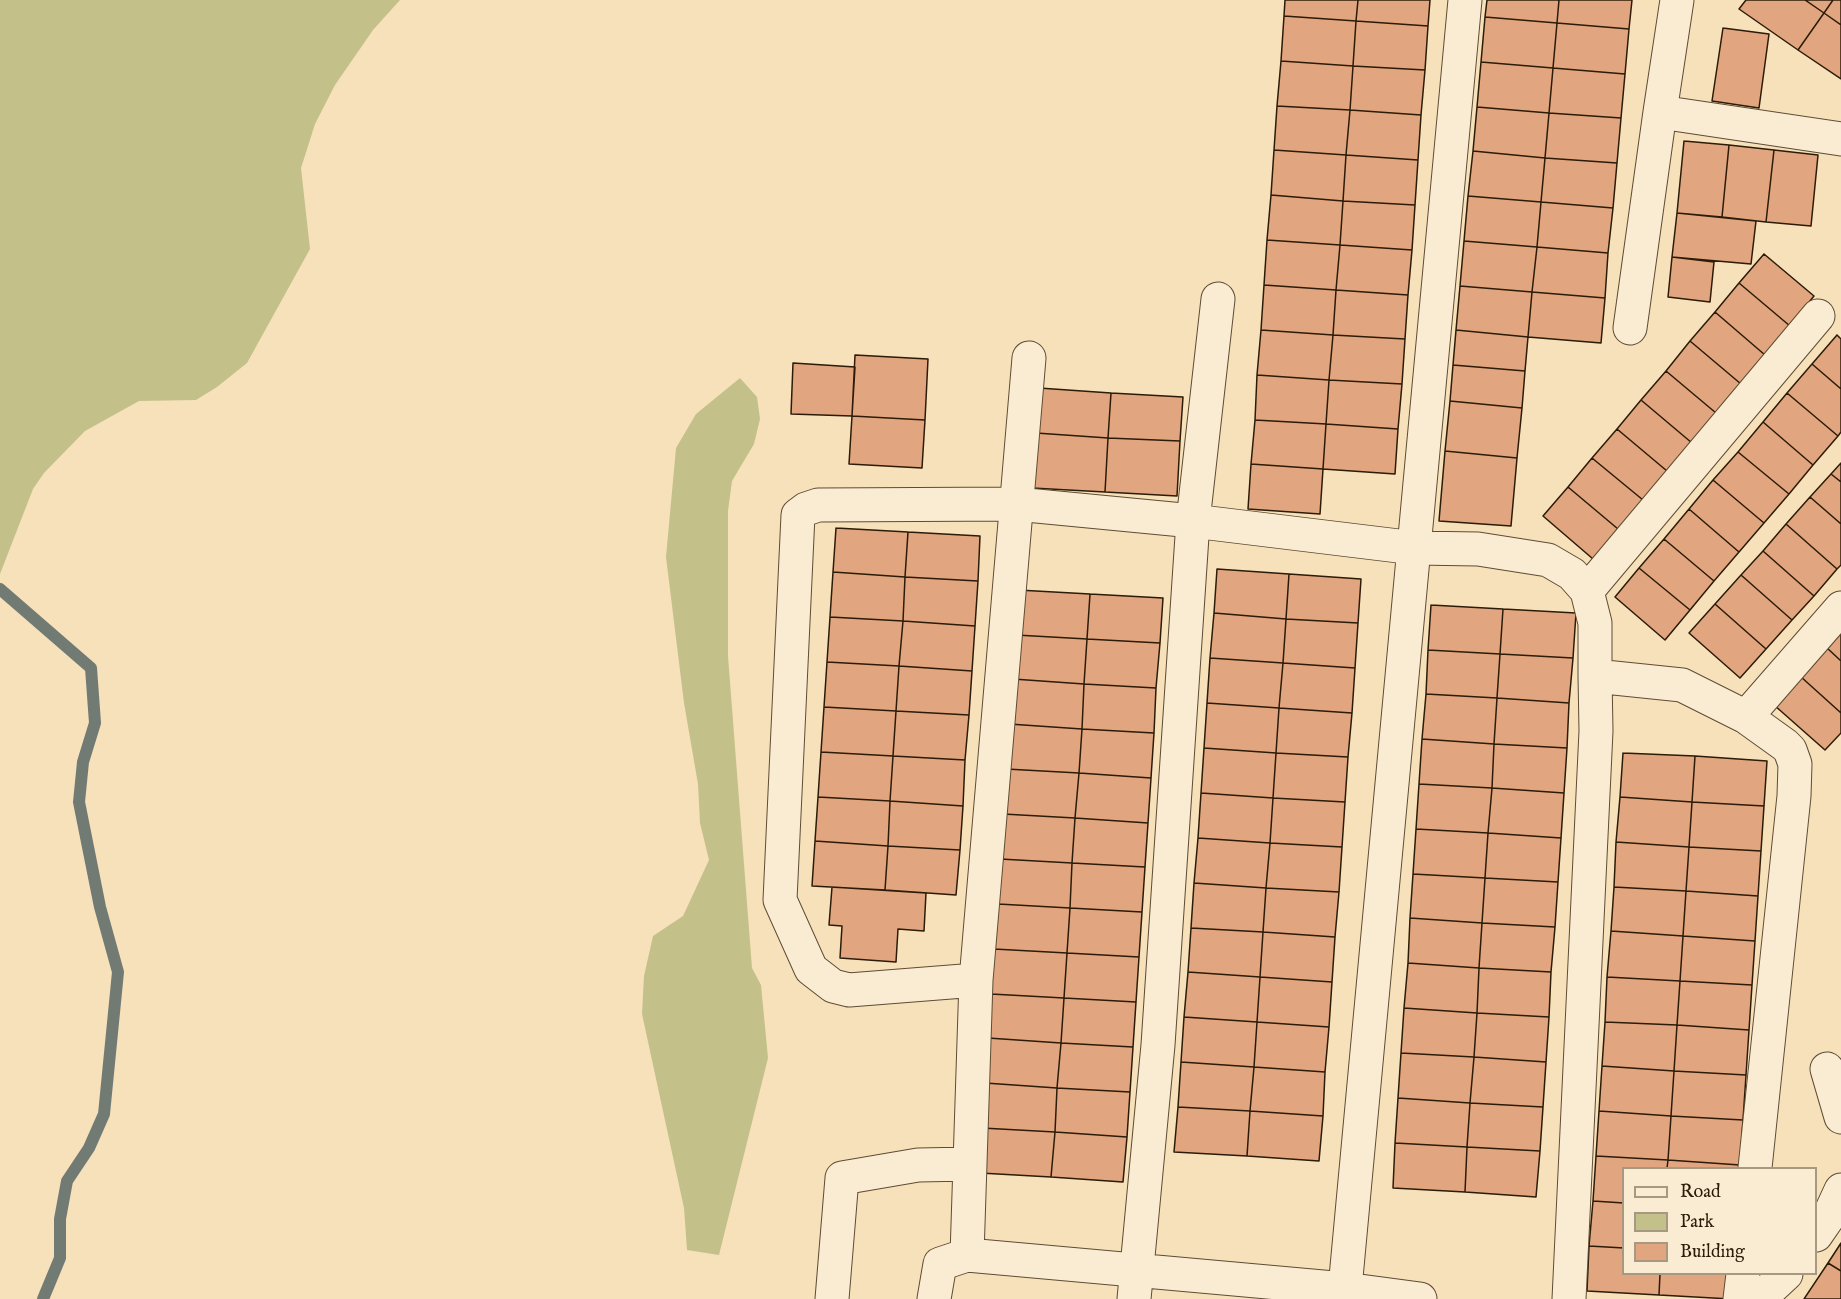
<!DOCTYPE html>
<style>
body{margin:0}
#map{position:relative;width:1841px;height:1299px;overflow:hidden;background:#f6e1ba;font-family:"IM FELL English",serif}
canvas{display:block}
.legend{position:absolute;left:1622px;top:1167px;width:195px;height:108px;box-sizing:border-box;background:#f9ecd2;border:2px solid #a79881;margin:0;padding:8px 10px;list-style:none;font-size:18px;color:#2b1b08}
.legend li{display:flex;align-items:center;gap:12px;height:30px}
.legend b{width:30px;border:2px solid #a79881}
</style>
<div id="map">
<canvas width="1841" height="1299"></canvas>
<ul class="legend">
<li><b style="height:8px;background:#f9ecd2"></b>Road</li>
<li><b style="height:16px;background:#c4c08a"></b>Park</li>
<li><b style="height:16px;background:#e1a67f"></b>Building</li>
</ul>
</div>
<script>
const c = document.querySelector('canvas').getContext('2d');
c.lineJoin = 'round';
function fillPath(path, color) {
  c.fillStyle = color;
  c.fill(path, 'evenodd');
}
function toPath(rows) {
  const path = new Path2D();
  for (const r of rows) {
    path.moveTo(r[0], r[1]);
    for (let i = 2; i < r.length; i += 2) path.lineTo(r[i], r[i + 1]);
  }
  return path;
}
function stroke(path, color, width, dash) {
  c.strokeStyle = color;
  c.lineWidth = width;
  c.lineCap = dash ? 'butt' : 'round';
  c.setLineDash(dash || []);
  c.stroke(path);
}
fillPath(toPath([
 [0,0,400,0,373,30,335,85,315,124,301,168,310,249,247,363,217,387,196,400,139,401,85,431,44,473,33,489,0,574],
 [740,378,757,397,760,419,754,444,732,481,728,511,728,656,752,968,761,985,768,1058,719,1255,687,1250,684,1208,642,1014,644,976,653,936,683,916,709,860,700,823,698,784,684,703,666,557,676,448,696,414]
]), '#c4c08a');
stroke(toPath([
 [0,589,91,668,95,723,83,762,79,802,100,907,118,972,104,1114,89,1148,67,1181,60,1219,60,1258,43,1299]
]), '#727b73', 12);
const building = toPath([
 [1285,0,1358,0,1356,21,1284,16,1285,0],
 [1358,0,1430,0,1428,26,1356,21,1358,0],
 [1487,0,1559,0,1557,23,1485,17,1487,0],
 [1559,0,1632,0,1629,29,1557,23,1559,0],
 [1746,0,1805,0,1824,13,1798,50,1739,9,1746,0],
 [1805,0,1833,0,1824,13,1805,0],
 [1833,0,1841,0,1841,25,1824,13,1833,0],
 [1824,13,1841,25,1841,79,1798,50,1824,13],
 [1284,16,1356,21,1353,66,1281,61,1284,16],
 [1485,17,1557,23,1553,68,1481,62,1485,17],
 [1356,21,1428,26,1425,70,1353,66,1356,21],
 [1557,23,1629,29,1625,74,1553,68,1557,23],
 [1723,28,1769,34,1759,108,1712,101,1723,28],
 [1281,61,1353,66,1350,110,1277,106,1281,61],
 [1481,62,1553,68,1549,113,1477,107,1481,62],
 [1353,66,1425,70,1421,115,1350,110,1353,66],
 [1553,68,1625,74,1621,118,1549,113,1553,68],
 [1277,106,1350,110,1346,155,1274,150,1277,106],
 [1477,107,1549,113,1545,158,1473,151,1477,107],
 [1350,110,1421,115,1418,160,1346,155,1350,110],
 [1549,113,1621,118,1617,163,1545,158,1549,113],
 [1684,141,1729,145,1722,217,1677,213,1684,141],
 [1729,145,1774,150,1766,222,1722,217,1729,145],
 [1274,150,1346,155,1343,201,1271,195,1274,150],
 [1774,150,1818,155,1811,226,1766,222,1774,150],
 [1473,151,1545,158,1541,202,1468,196,1473,151],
 [1346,155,1418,160,1415,205,1343,201,1346,155],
 [1545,158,1617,163,1613,208,1541,202,1545,158],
 [1271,195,1343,201,1340,245,1267,240,1271,195],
 [1468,196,1541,202,1537,247,1464,241,1468,196],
 [1343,201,1415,205,1412,250,1340,245,1343,201],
 [1541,202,1613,208,1608,253,1537,247,1541,202],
 [1677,213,1756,221,1751,264,1672,257,1677,213],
 [1267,240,1340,245,1336,290,1264,285,1267,240],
 [1464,241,1537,247,1532,292,1460,286,1464,241],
 [1340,245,1412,250,1408,295,1336,290,1340,245],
 [1537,247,1608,253,1605,298,1532,292,1537,247],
 [1764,254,1814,296,1790,326,1739,283,1764,254],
 [1672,257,1714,262,1710,302,1668,297,1672,257],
 [1739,283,1790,326,1765,355,1715,312,1739,283],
 [1264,285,1336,290,1333,335,1261,330,1264,285],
 [1460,286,1532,292,1528,337,1456,330,1460,286],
 [1336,290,1408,295,1405,339,1333,335,1336,290],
 [1532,292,1605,298,1601,343,1528,337,1532,292],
 [1715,312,1765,355,1741,384,1690,341,1715,312],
 [1261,330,1333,335,1329,380,1257,375,1261,330],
 [1456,330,1528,337,1525,371,1453,365,1456,330],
 [1333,335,1405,339,1402,384,1329,380,1333,335],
 [1837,335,1841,339,1841,389,1812,364,1837,335],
 [1690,341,1741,384,1716,413,1666,371,1690,341],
 [855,355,928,359,925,420,852,416,855,355],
 [793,363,855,367,852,416,791,414,793,363],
 [1812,364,1841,389,1841,432,1838,436,1787,393,1812,364],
 [1453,365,1525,371,1522,408,1450,401,1453,365],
 [1666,371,1716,413,1692,443,1641,400,1666,371],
 [1257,375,1329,380,1326,424,1255,420,1257,375],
 [1329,380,1402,384,1398,429,1326,424,1329,380],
 [1039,388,1111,393,1108,438,1036,433,1039,388],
 [1111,393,1183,397,1180,441,1108,438,1111,393],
 [1787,393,1838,436,1813,465,1763,422,1787,393],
 [1641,400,1692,443,1667,471,1617,429,1641,400],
 [1450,401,1522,408,1517,458,1445,451,1450,401],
 [852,416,925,420,922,468,849,464,852,416],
 [1255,420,1326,424,1323,469,1251,464,1255,420],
 [1763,422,1813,465,1789,494,1738,452,1763,422],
 [1326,424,1398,429,1395,474,1323,469,1326,424],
 [1617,429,1667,471,1643,500,1592,458,1617,429],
 [1036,433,1108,438,1105,492,1032,488,1036,433],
 [1108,438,1180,441,1177,496,1105,492,1108,438],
 [1445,451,1517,458,1511,526,1439,521,1445,451],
 [1738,452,1789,494,1764,523,1713,480,1738,452],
 [1592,458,1643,500,1618,529,1568,487,1592,458],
 [1841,463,1841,482,1831,474,1841,463],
 [1251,464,1323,469,1320,514,1248,509,1251,464],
 [1831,474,1841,482,1841,524,1810,497,1831,474],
 [1713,480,1764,523,1739,552,1689,509,1713,480],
 [1568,487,1618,529,1593,559,1543,516,1568,487],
 [1810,497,1841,524,1841,565,1837,569,1786,524,1810,497],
 [1689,509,1739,552,1714,581,1664,539,1689,509],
 [1786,524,1837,569,1814,596,1763,551,1786,524],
 [836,528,908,532,905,577,833,572,836,528],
 [908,532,980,536,978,581,905,577,908,532],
 [1664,539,1714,581,1690,610,1639,568,1664,539],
 [1763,551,1814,596,1792,620,1741,575,1763,551],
 [1639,568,1690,610,1665,640,1615,597,1639,568],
 [1217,569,1289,574,1286,619,1214,613,1217,569],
 [833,572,905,577,903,621,830,617,833,572],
 [1289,574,1361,579,1358,623,1286,619,1289,574],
 [1741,575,1792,620,1766,649,1715,604,1741,575],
 [905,577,978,581,975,626,903,621,905,577],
 [1018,590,1090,594,1087,639,1016,635,1018,590],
 [1090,594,1163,598,1160,643,1087,639,1090,594],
 [1715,604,1766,649,1740,678,1689,633,1715,604],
 [1431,605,1503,609,1500,654,1428,650,1431,605],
 [1503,609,1576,613,1573,658,1500,654,1503,609],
 [1214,613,1286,619,1283,663,1210,658,1214,613],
 [830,617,903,621,899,666,827,662,830,617],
 [1286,619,1358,623,1355,668,1283,663,1286,619],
 [903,621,975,626,972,671,899,666,903,621],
 [1841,630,1841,661,1826,647,1841,630],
 [1016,635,1087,639,1084,684,1013,679,1016,635],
 [1087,639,1160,643,1156,688,1084,684,1087,639],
 [1826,647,1841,661,1841,713,1800,676,1826,647],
 [1428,650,1500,654,1497,698,1426,694,1428,650],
 [1500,654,1573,658,1569,703,1497,698,1500,654],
 [1210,658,1283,663,1279,708,1207,703,1210,658],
 [827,662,899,666,896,711,824,707,827,662],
 [1283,663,1355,668,1352,713,1279,708,1283,663],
 [899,666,972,671,969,715,896,711,899,666],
 [1800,676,1841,713,1841,733,1825,750,1774,705,1800,676],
 [1013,679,1084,684,1082,729,1009,724,1013,679],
 [1084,684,1156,688,1154,733,1082,729,1084,684],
 [1426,694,1497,698,1494,744,1422,739,1426,694],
 [1497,698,1569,703,1567,748,1494,744,1497,698],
 [1207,703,1279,708,1276,753,1204,748,1207,703],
 [824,707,896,711,893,756,821,752,824,707],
 [1279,708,1352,713,1348,757,1276,753,1279,708],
 [896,711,969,715,965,760,893,756,896,711],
 [1009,724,1082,729,1079,773,1006,769,1009,724],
 [1082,729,1154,733,1151,778,1079,773,1082,729],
 [1422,739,1494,744,1492,788,1419,784,1422,739],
 [1494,744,1567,748,1564,793,1492,788,1494,744],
 [1204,748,1276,753,1273,798,1201,793,1204,748],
 [821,752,893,756,890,801,818,797,821,752],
 [1276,753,1348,757,1345,802,1273,798,1276,753],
 [1623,753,1695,756,1692,802,1620,797,1623,753],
 [893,756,965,760,963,806,890,801,893,756],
 [1695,756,1767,761,1764,806,1692,802,1695,756],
 [1006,769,1079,773,1075,818,1003,814,1006,769],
 [1079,773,1151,778,1148,823,1075,818,1079,773],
 [1419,784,1492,788,1488,833,1416,829,1419,784],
 [1492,788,1564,793,1561,838,1488,833,1492,788],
 [1201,793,1273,798,1270,843,1198,838,1201,793],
 [818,797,890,801,888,846,815,841,818,797],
 [1620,797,1692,802,1689,847,1616,842,1620,797],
 [1273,798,1345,802,1342,847,1270,843,1273,798],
 [890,801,963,806,960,850,888,846,890,801],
 [1692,802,1764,806,1761,851,1689,847,1692,802],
 [1003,814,1075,818,1072,863,1000,859,1003,814],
 [1075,818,1148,823,1145,867,1072,863,1075,818],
 [1416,829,1488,833,1485,878,1413,874,1416,829],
 [1488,833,1561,838,1558,882,1485,878,1488,833],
 [1198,838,1270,843,1266,888,1194,883,1198,838],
 [815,841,888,846,885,890,812,886,815,841],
 [1616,842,1689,847,1686,891,1614,887,1616,842],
 [1270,843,1342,847,1339,892,1266,888,1270,843],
 [888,846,960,850,956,895,885,890,888,846],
 [1689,847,1761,851,1758,896,1686,891,1689,847],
 [1000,859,1072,863,1070,908,998,904,1000,859],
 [1072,863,1145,867,1142,912,1070,908,1072,863],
 [1413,874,1485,878,1482,923,1410,918,1413,874],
 [1485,878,1558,882,1555,927,1482,923,1485,878],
 [1194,883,1266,888,1263,932,1191,928,1194,883],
 [832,887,926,893,924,931,898,929,896,962,840,958,842,926,829,925,832,887],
 [1614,887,1686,891,1683,936,1611,931,1614,887],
 [1266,888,1339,892,1335,937,1263,932,1266,888],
 [1686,891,1758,896,1755,941,1683,936,1686,891],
 [998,904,1070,908,1067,953,994,949,998,904],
 [1070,908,1142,912,1139,957,1067,953,1070,908],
 [1410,918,1482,923,1479,968,1408,963,1410,918],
 [1482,923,1555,927,1551,972,1479,968,1482,923],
 [1191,928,1263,932,1260,977,1188,972,1191,928],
 [1611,931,1683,936,1680,981,1607,977,1611,931],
 [1263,932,1335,937,1332,982,1260,977,1263,932],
 [1683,936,1755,941,1752,985,1680,981,1683,936],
 [994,949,1067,953,1064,998,991,994,994,949],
 [1067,953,1139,957,1136,1002,1064,998,1067,953],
 [1408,963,1479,968,1477,1013,1404,1008,1408,963],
 [1479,968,1551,972,1549,1017,1477,1013,1479,968],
 [1188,972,1260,977,1257,1022,1184,1017,1188,972],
 [1260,977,1332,982,1329,1027,1257,1022,1260,977],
 [1607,977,1680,981,1677,1025,1605,1022,1607,977],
 [1680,981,1752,985,1749,1030,1677,1025,1680,981],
 [991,994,1064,998,1061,1043,988,1038,991,994],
 [1064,998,1136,1002,1133,1047,1061,1043,1064,998],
 [1404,1008,1477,1013,1474,1057,1401,1053,1404,1008],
 [1477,1013,1549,1017,1546,1062,1474,1057,1477,1013],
 [1184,1017,1257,1022,1254,1067,1181,1062,1184,1017],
 [1257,1022,1329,1027,1325,1072,1254,1067,1257,1022],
 [1605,1022,1677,1025,1674,1071,1602,1066,1605,1022],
 [1677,1025,1749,1030,1746,1075,1674,1071,1677,1025],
 [988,1038,1061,1043,1057,1088,985,1083,988,1038],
 [1061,1043,1133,1047,1130,1092,1057,1088,1061,1043],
 [1401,1053,1474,1057,1470,1103,1398,1098,1401,1053],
 [1474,1057,1546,1062,1543,1107,1470,1103,1474,1057],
 [1181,1062,1254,1067,1250,1111,1178,1107,1181,1062],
 [1602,1066,1674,1071,1671,1116,1599,1111,1602,1066],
 [1254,1067,1325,1072,1323,1116,1250,1111,1254,1067],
 [1674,1071,1746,1075,1743,1120,1671,1116,1674,1071],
 [985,1083,1057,1088,1055,1132,982,1128,985,1083],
 [1057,1088,1130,1092,1127,1137,1055,1132,1057,1088],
 [1398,1098,1470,1103,1467,1147,1395,1143,1398,1098],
 [1470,1103,1543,1107,1540,1151,1467,1147,1470,1103],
 [1178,1107,1250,1111,1247,1156,1174,1152,1178,1107],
 [1250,1111,1323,1116,1319,1161,1247,1156,1250,1111],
 [1599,1111,1671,1116,1668,1160,1596,1156,1599,1111],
 [1671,1116,1743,1120,1740,1165,1668,1160,1671,1116],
 [982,1128,1055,1132,1051,1177,980,1173,982,1128],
 [1055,1132,1127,1137,1123,1182,1051,1177,1055,1132],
 [1395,1143,1467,1147,1465,1192,1393,1188,1395,1143],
 [1467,1147,1540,1151,1536,1197,1465,1192,1467,1147],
 [1596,1156,1668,1160,1667,1168,1624,1168,1624,1203,1593,1201,1596,1156],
 [1668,1160,1740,1165,1740,1168,1667,1168,1668,1160],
 [1593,1201,1624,1203,1624,1248,1589,1246,1593,1201],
 [1841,1243,1841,1271,1828,1263,1841,1243],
 [1589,1246,1624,1248,1624,1274,1660,1274,1659,1295,1587,1291,1589,1246],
 [1828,1263,1841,1271,1841,1299,1804,1299,1828,1263],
 [1660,1274,1733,1274,1731,1299,1659,1295,1660,1274]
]);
fillPath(building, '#e1a67f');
stroke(building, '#2b1b08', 1.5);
const minor = toPath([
 [1677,0,1660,112,1841,139],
 [1630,328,1660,112],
 [1587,591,1818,316],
 [976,980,849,990,833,986,811,969,780,900,798,515,806,509,818,505,1016,504,1193,521,1415,548,1478,549,1548,560,1572,574,1587,591,1595,623,1595,676],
 [1827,1069,1841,1117],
 [1755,1168,1794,796,1795,764,1790,750,1785,745,1746,717,1841,608],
 [1816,1235,1829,1216,1841,1190],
 [967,1255,976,980,1029,358],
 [832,1299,842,1178,918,1165,970,1164],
 [934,1299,940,1264,967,1255,1345,1289,1420,1299],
 [1134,1299,1158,1045,1193,521,1218,299],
 [1344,1299,1465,0],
 [1569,1299,1596,731,1595,676,1682,685,1746,717],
 [1740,1299,1743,1274],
 [1759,1299,1786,1274]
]);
stroke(minor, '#5e4c34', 35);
stroke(minor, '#f9ecd2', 33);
</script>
